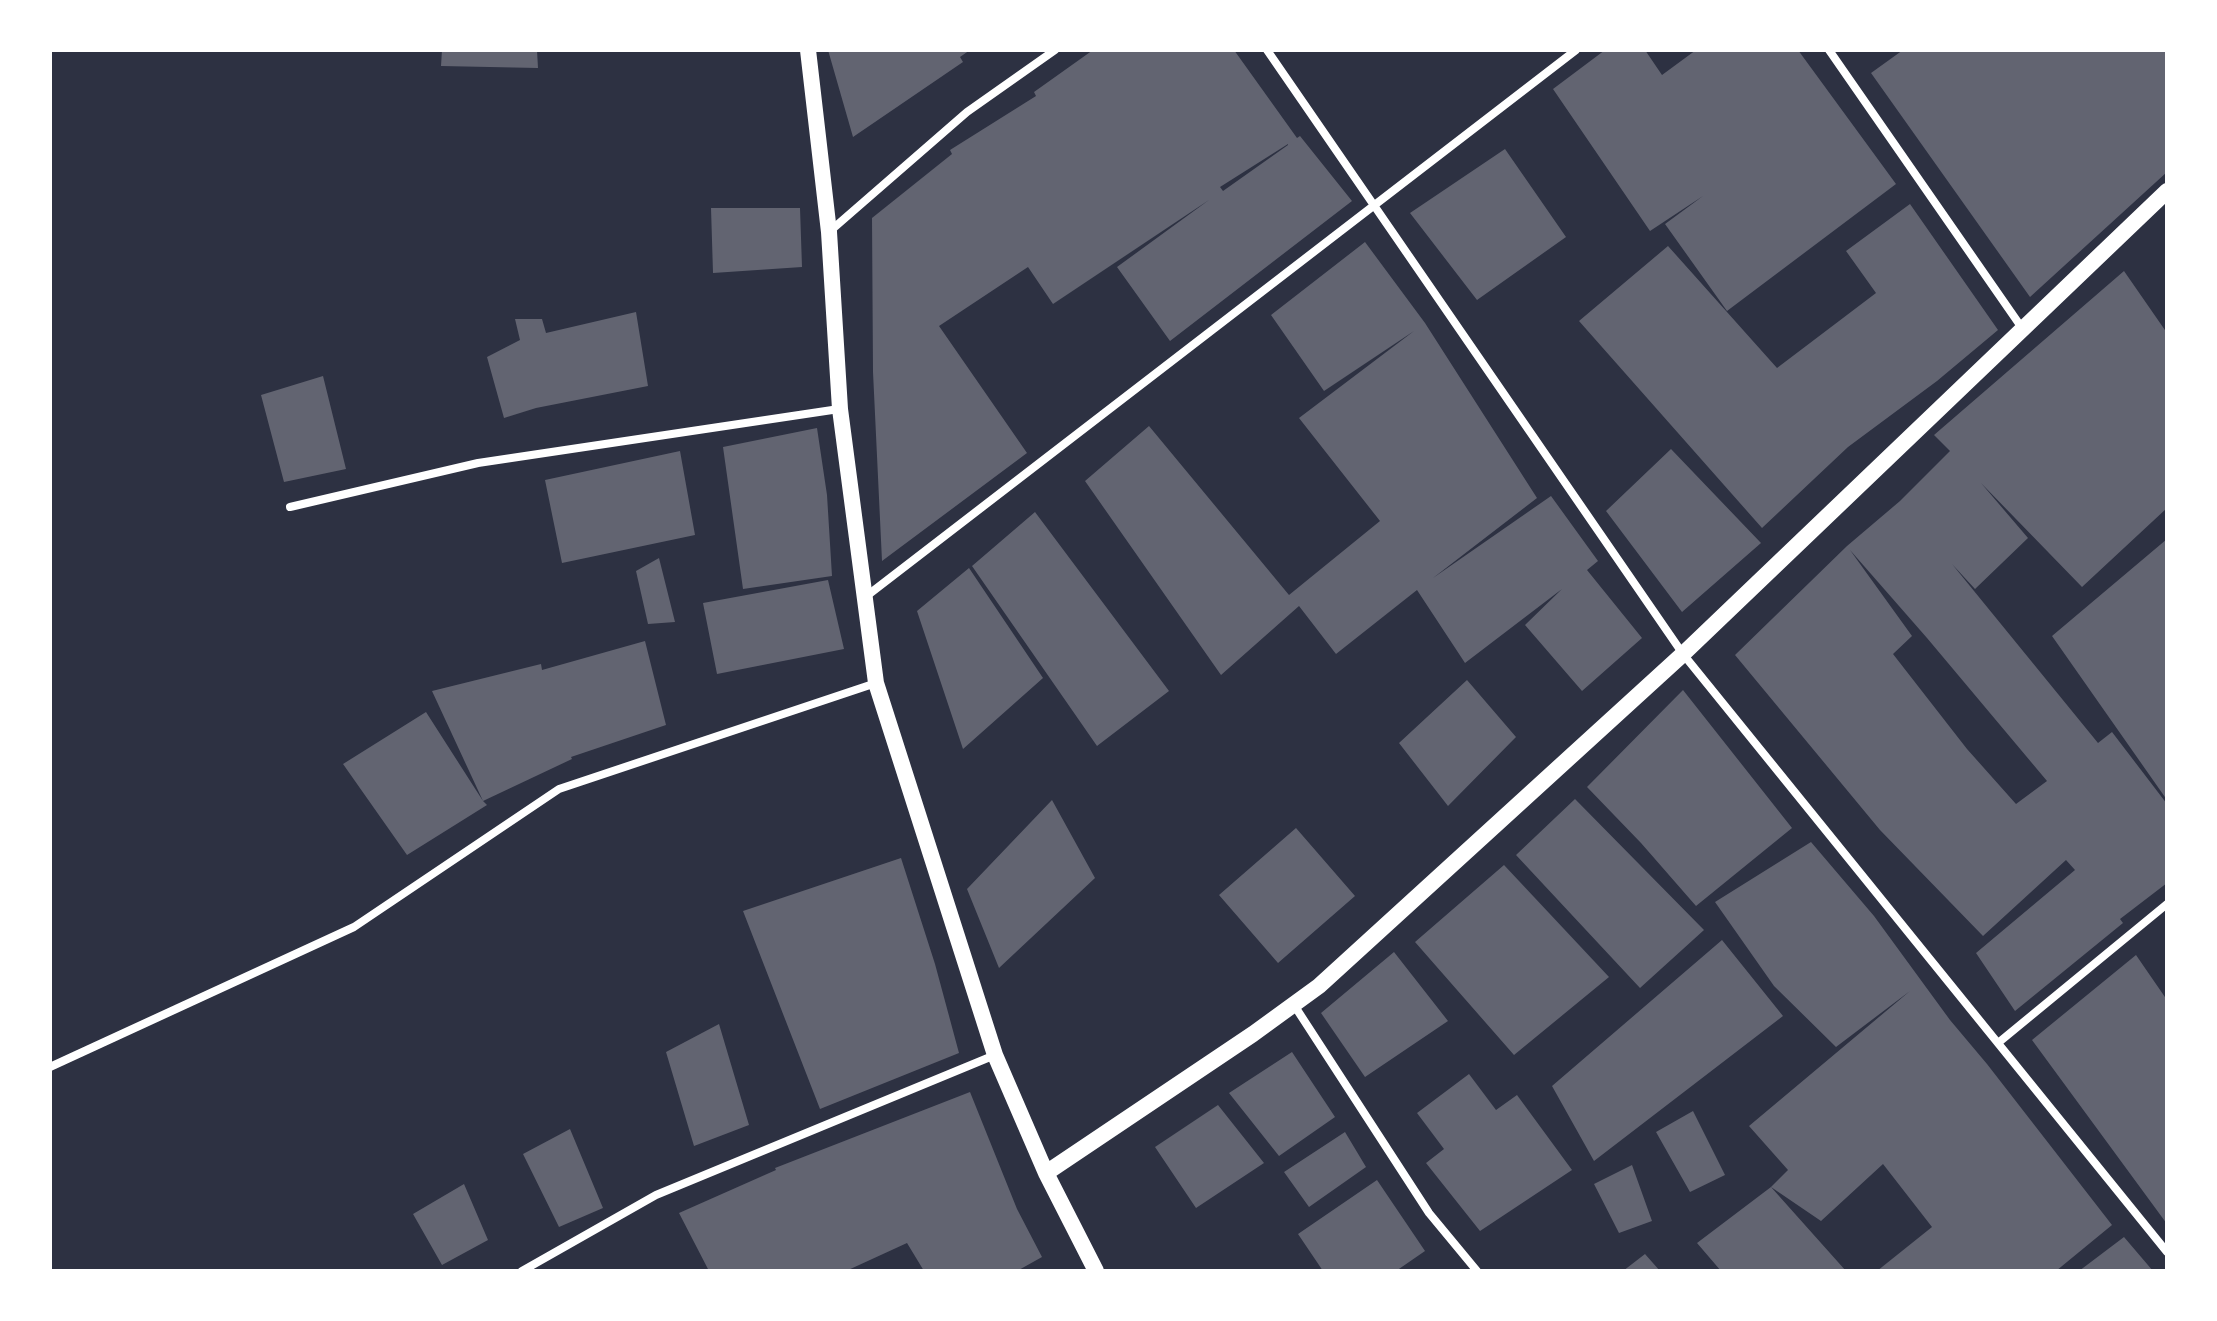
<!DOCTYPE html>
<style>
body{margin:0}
#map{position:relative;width:2217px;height:1321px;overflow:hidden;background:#2d3142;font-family:Commissioner,sans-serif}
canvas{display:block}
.frame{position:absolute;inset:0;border:52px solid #fff;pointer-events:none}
</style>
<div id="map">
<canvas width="2217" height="1321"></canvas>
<div class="frame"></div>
</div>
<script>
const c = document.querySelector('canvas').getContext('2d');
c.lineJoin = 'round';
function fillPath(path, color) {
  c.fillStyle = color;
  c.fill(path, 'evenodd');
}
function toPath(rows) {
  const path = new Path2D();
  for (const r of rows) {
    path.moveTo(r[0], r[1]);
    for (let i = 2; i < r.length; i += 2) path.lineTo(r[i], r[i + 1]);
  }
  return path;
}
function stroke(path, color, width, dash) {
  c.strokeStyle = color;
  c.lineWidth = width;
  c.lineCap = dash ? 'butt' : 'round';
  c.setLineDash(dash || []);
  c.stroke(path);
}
fillPath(toPath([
 [442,50,537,50,538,68,441,66],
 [828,50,970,50,960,57,963,62,853,137],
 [1093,50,1234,50,1297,138,1300,136,1352,201,1170,341,1117,267,1209,200,1053,304,1028,267,939,326,1027,453,882,561,873,372,872,218,952,154,950,150,1036,96,1034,92],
 [1288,144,1288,145,1223,191,1220,187],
 [1605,50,1645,50,1662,75,1696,50,1798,50,1896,184,1727,311,1665,224,1703,196,1650,231,1553,89],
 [1903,50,2167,50,2167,172,2030,297,1871,73],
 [1505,149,1566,237,1477,300,1410,213],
 [1910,204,1998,330,1937,381,1848,447,1762,528,1579,321,1668,246,1777,368,1876,293,1846,251],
 [711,208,800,208,802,267,713,273],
 [1365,242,1425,323,1537,498,1433,578,1551,496,1598,561,1587,570,1642,638,1582,691,1525,625,1562,589,1465,663,1417,590,1336,654,1299,606,1221,675,1085,481,1149,426,1289,595,1380,521,1299,418,1414,331,1324,391,1271,315],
 [2124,271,2167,333,2167,508,2082,587,1981,483,2028,538,1975,589,1952,564,2098,743,2112,732,2167,804,2167,883,2120,919,2123,923,2015,1011,1976,953,2075,870,2066,860,1983,936,1880,830,1735,655,1847,546,1900,501,1950,451,1934,435],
 [1850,550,1927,638,2047,781,2016,804,1967,749,1893,654,1912,636],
 [636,312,648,386,536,408,504,418,487,357,520,340,515,319,542,319,546,333],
 [323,376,346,469,284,482,261,395],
 [817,428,827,495,832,576,743,589,723,447],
 [1671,449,1761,543,1682,612,1606,511],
 [680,451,695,535,562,563,545,480],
 [1035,512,1169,691,1097,746,972,566],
 [2167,539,2167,800,2052,636],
 [659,558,675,622,648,624,636,571],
 [969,568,1043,678,963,749,917,611],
 [828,580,844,649,717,674,703,603],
 [645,641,666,725,571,757,572,759,483,801,487,805,407,855,343,764,426,712,483,801,432,691,541,664,542,670],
 [1467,680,1516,737,1448,806,1399,743],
 [1683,690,1792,828,1696,906,1641,843,1587,787],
 [1575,799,1704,930,1640,988,1516,855],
 [1052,800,1095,878,999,968,967,889],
 [1296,828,1355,896,1278,963,1219,895],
 [1811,842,1874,916,1950,1020,1987,1064,2112,1225,2056,1271,1877,1271,1932,1227,1883,1164,1821,1221,1771,1187,1788,1170,1749,1126,1910,991,1836,1047,1774,986,1715,902],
 [901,858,935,964,959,1053,820,1109,743,911],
 [1504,865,1609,977,1514,1055,1415,942],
 [1722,940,1783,1016,1594,1161,1552,1086],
 [1394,952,1448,1021,1365,1077,1321,1013],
 [2136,955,2167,1000,2167,1224,2032,1040],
 [719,1024,749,1125,694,1146,666,1052],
 [1292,1052,1335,1117,1279,1156,1229,1093],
 [1469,1074,1496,1110,1517,1095,1572,1170,1480,1231,1426,1163,1444,1149,1417,1113],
 [970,1092,1017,1209,1042,1257,1017,1271,924,1271,907,1243,846,1271,709,1271,679,1213,776,1170,775,1168],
 [1218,1105,1264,1163,1196,1208,1155,1147],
 [1693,1111,1725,1175,1690,1192,1656,1132],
 [570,1129,603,1208,559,1227,523,1154],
 [1345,1132,1366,1167,1309,1207,1284,1172],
 [1632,1165,1652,1221,1619,1233,1594,1184],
 [1377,1180,1425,1251,1396,1271,1323,1271,1298,1234],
 [464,1184,488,1240,442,1265,413,1214],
 [1771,1187,1846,1271,1721,1271,1697,1243],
 [2124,1237,2153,1271,2079,1271],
 [1645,1254,1660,1271,1623,1271]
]), '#626471');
stroke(toPath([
 [1267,50,1683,654,2167,1252],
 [1829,50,2022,328],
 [829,232,967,112,1055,50],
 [290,507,478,463,839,409],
 [864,598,1576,50],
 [1294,1005,1429,1213,1477,1271],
 [1998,1043,2167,904],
 [50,1067,354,927,559,789,876,683],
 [522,1271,656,1195,995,1055]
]), '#fff', 8);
stroke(toPath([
 [808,50,829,232,840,409,876,683,995,1055,1046,1173,1096,1271],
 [1046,1173,1253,1034,1319,986,1683,654,2167,191]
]), '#fff', 16);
</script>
